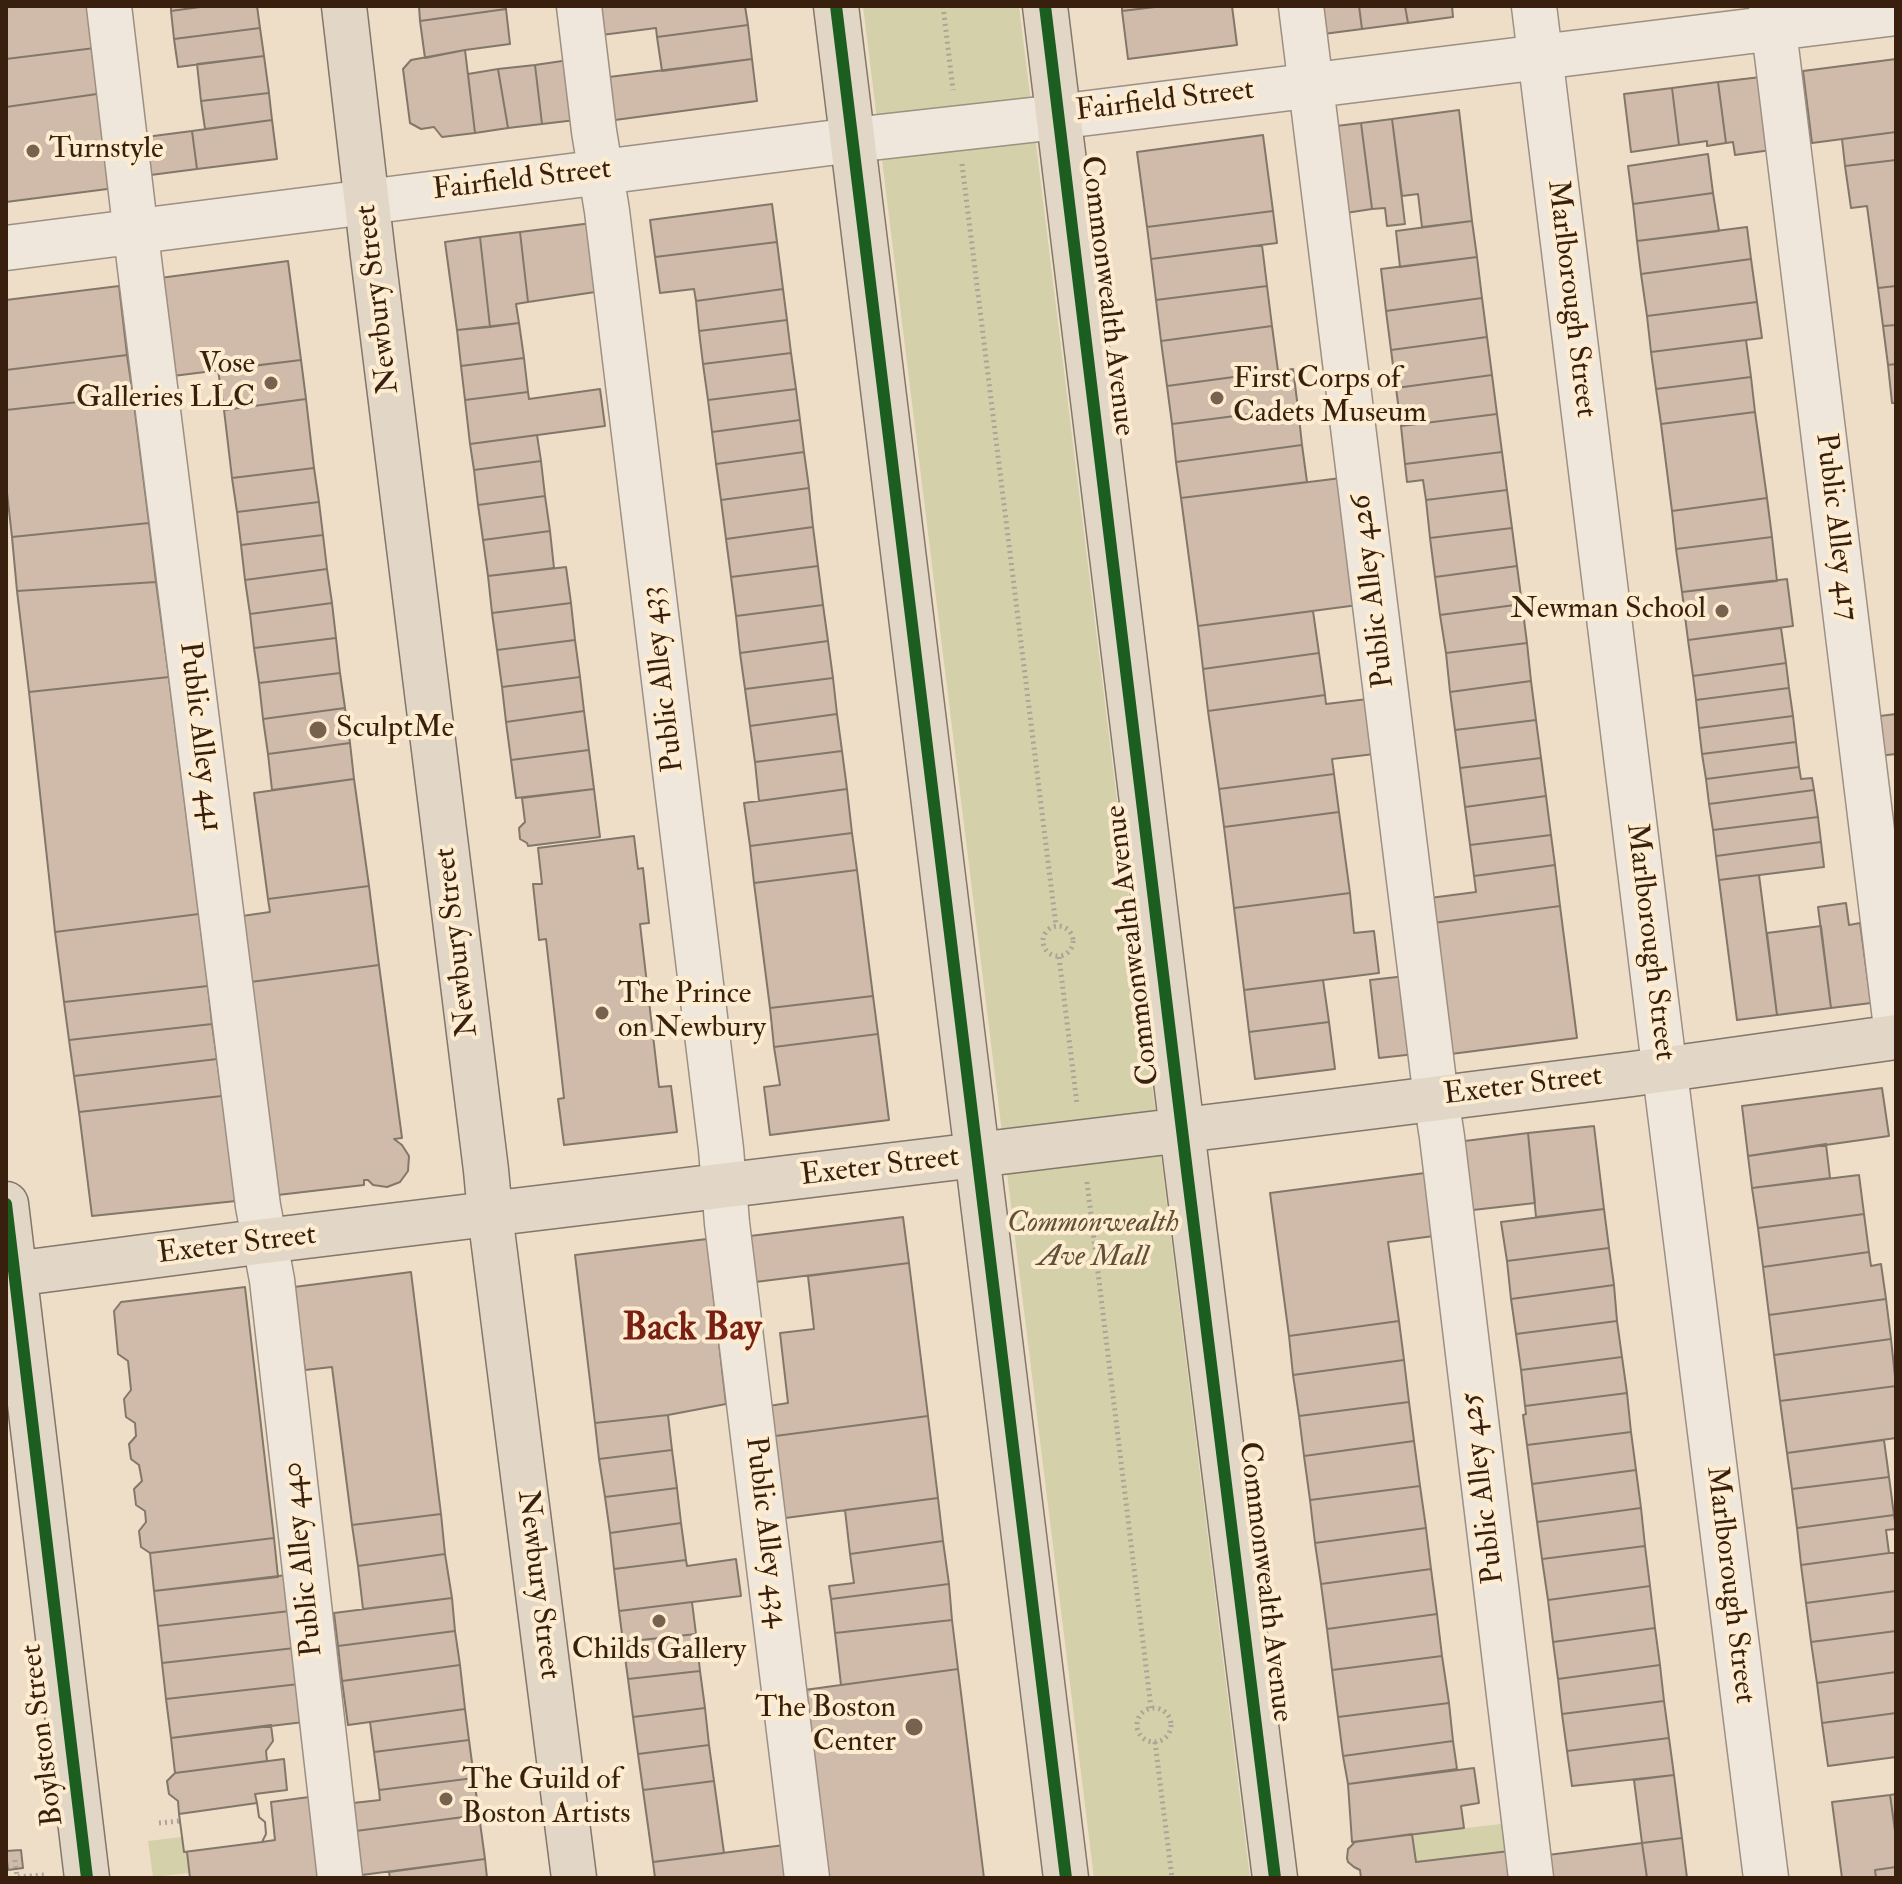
<!DOCTYPE html>
<style>
body{margin:0}
#map{position:relative;width:1902px;height:1884px;overflow:hidden;background:#eedec8;font-family:"IM FELL Double Pica",serif}
canvas{display:block}
.frame{position:absolute;inset:0;border:8px solid #381f0e;pointer-events:none}
</style>
<div id="map">
<canvas width="1902" height="1884"></canvas>
<div class="frame"></div>
</div>
<script>
const c = document.querySelector('canvas').getContext('2d');
c.lineJoin = 'round';
function fillPath(path, color) {
  c.fillStyle = color;
  c.fill(path, 'evenodd');
}
function toPath(rows) {
  const path = new Path2D();
  for (const r of rows) {
    if (r.length === 3) {
      path.moveTo(r[0] + r[2], r[1]);
      path.arc(r[0], r[1], r[2], 0, 2 * Math.PI);
      continue;
    }
    path.moveTo(r[0], r[1]);
    for (let i = 2; i < r.length; i += 2) path.lineTo(r[i], r[i + 1]);
  }
  return path;
}
function stroke(path, color, width, dash) {
  c.strokeStyle = color;
  c.lineWidth = width;
  c.lineCap = dash ? 'butt' : 'round';
  c.setLineDash(dash || []);
  c.stroke(path);
}
function label(font, color, halo, rows, align = 'center') {
  c.font = font + ' "IM FELL Double Pica",serif';
  c.lineWidth = 8;
  c.setLineDash([]);
  c.textBaseline = 'middle';
  c.strokeStyle = halo;
  c.fillStyle = color;
  for (const [text, x, y, turn = 0] of rows) {
    c.save();
    c.translate(x, y);
    c.rotate((+turn || 0) * Math.PI / 180);
    c.textAlign = isNaN(turn) ? turn : align;
    if (halo) c.strokeText(text, 0, 0);
    c.fillText(text, 0, 0);
    c.restore();
  }
}
fillPath(toPath([
 [863,6,1019,6,1250,1878,1094,1878],
 [1510,1823,1513,1850,1416,1862,1412,1834],
 [182,1837,184,1852,187,1852,190,1873,153,1877,148,1841]
]), '#d3d0aa');
const building = toPath([
 [6,6,98,6,103,47,6,59,6,6],
 [171,6,207,6,171,11,171,6],
 [207,6,257,6,260,28,174,39,171,11,207,6],
 [419,6,506,6,506,9,420,21,419,6],
 [590,6,745,6,748,25,657,37,656,28,594,36,590,6],
 [1122,6,1163,6,1122,11,1122,6],
 [1163,6,1232,6,1237,45,1128,59,1122,11,1163,6],
 [1312,6,1359,6,1362,29,1316,35,1312,6],
 [1359,6,1405,6,1408,23,1362,29,1359,6],
 [1405,6,1452,6,1453,17,1408,23,1405,6],
 [506,9,510,44,465,50,425,58,420,21,506,9],
 [748,25,752,59,662,71,657,37,748,25],
 [260,28,264,56,178,67,174,39,260,28],
 [103,47,111,92,6,107,6,59,103,47],
 [465,50,475,133,442,137,434,127,421,129,410,123,403,69,411,60,465,50],
 [264,56,269,93,201,101,197,64,264,56],
 [752,59,757,101,615,120,609,77,752,59],
 [1896,59,1896,132,1812,143,1803,71,1896,59],
 [569,60,576,120,542,124,535,65,569,60],
 [535,65,542,124,508,128,498,69,535,65],
 [498,69,508,128,475,133,468,74,498,69],
 [1761,77,1771,150,1735,155,1733,142,1726,143,1718,82,1761,77],
 [1718,82,1726,143,1707,146,1707,141,1679,145,1672,88,1718,82],
 [1672,88,1679,145,1631,152,1624,94,1672,88],
 [111,92,123,187,6,202,6,107,111,92],
 [269,93,272,120,205,129,201,101,269,93],
 [1459,110,1472,221,1422,227,1418,194,1402,196,1392,119,1459,110],
 [1392,119,1405,224,1387,226,1385,208,1372,209,1361,123,1392,119],
 [272,120,277,159,197,169,192,131,272,120],
 [1361,123,1372,209,1339,214,1328,127,1361,123],
 [192,131,197,169,143,176,138,138,192,131],
 [1896,132,1896,160,1845,166,1842,139,1896,132],
 [1263,135,1273,211,1147,227,1137,152,1263,135],
 [1708,154,1713,193,1633,204,1628,166,1708,154],
 [1896,160,1896,286,1878,288,1867,206,1851,208,1845,166,1896,160],
 [1713,193,1719,231,1637,241,1633,204,1713,193],
 [772,204,777,242,655,257,650,220,772,204],
 [1273,211,1277,243,1151,259,1147,227,1273,211],
 [1472,221,1477,257,1400,267,1396,231,1472,221],
 [592,223,602,291,528,302,520,232,592,223],
 [1747,227,1751,259,1641,274,1637,241,1747,227],
 [520,232,528,302,516,304,519,323,490,327,480,237,520,232],
 [480,237,490,327,457,330,445,242,480,237],
 [777,242,783,289,696,301,694,289,660,293,655,257,777,242],
 [1262,245,1267,286,1156,300,1151,259,1262,245],
 [1477,257,1482,298,1386,311,1381,269,1477,257],
 [1751,259,1757,302,1647,316,1641,274,1751,259],
 [288,261,301,360,173,376,160,278,288,261],
 [119,286,127,355,6,370,6,300,119,286],
 [1267,286,1272,326,1161,341,1156,300,1267,286],
 [1896,286,1896,325,1883,326,1878,288,1896,286],
 [783,289,787,320,699,331,696,301,783,289],
 [1482,298,1487,337,1391,350,1386,311,1482,298],
 [1757,302,1762,338,1651,352,1647,316,1757,302],
 [787,320,791,353,703,364,699,331,787,320],
 [519,323,524,358,461,366,457,330,519,323],
 [1896,325,1896,364,1888,365,1883,326,1896,325],
 [1272,326,1278,371,1167,386,1161,341,1272,326],
 [1487,337,1492,375,1396,388,1391,350,1487,337],
 [1746,340,1751,377,1656,389,1651,352,1746,340],
 [791,353,796,389,708,400,703,364,791,353],
 [127,355,133,396,6,410,6,370,127,355],
 [524,358,528,392,465,400,461,366,524,358],
 [301,360,306,399,224,410,218,370,301,360],
 [1896,364,1896,403,1892,403,1888,365,1896,364],
 [1293,369,1298,408,1172,424,1167,386,1293,369],
 [1492,375,1497,414,1401,426,1396,388,1492,375],
 [1751,377,1755,412,1661,424,1656,389,1751,377],
 [600,389,605,426,470,444,465,400,528,392,529,399,600,389],
 [796,389,800,420,712,432,708,400,796,389],
 [133,396,149,523,12,537,6,484,6,410,133,396],
 [306,399,314,468,232,478,224,410,306,399],
 [1298,408,1302,445,1176,462,1172,424,1298,408],
 [1755,412,1767,498,1672,511,1661,424,1755,412],
 [1497,414,1502,452,1405,464,1401,426,1497,414],
 [800,420,804,452,716,464,712,432,800,420],
 [537,435,541,461,474,470,470,444,537,435],
 [1302,445,1307,482,1181,498,1176,462,1302,445],
 [804,452,809,488,721,500,716,464,804,452],
 [1502,452,1507,490,1426,500,1423,480,1407,482,1405,464,1502,452],
 [541,461,545,496,478,505,474,470,541,461],
 [314,468,319,502,237,512,232,478,314,468],
 [1341,478,1358,605,1198,626,1181,498,1341,478],
 [809,488,813,527,726,539,721,500,809,488],
 [1507,490,1512,528,1430,538,1426,500,1507,490],
 [545,496,550,531,483,540,478,505,545,496],
 [1767,498,1772,537,1676,549,1672,511,1767,498],
 [319,502,323,535,241,545,237,512,319,502],
 [149,523,156,582,17,591,12,537,149,523],
 [813,527,818,566,731,577,726,539,813,527],
 [1512,528,1517,566,1435,577,1430,538,1512,528],
 [550,531,554,568,488,576,483,540,550,531],
 [323,535,327,569,245,580,241,545,323,535],
 [1772,537,1777,581,1682,592,1676,549,1772,537],
 [818,566,823,605,736,616,731,577,818,566],
 [1517,566,1522,604,1440,615,1435,577,1517,566],
 [566,567,571,603,492,613,488,576,566,567],
 [327,569,332,603,250,614,245,580,327,569],
 [1787,579,1793,626,1688,640,1682,592,1787,579],
 [156,582,169,677,29,692,17,591,156,582],
 [332,603,336,638,254,648,250,614,332,603],
 [571,603,575,640,497,650,492,613,571,603],
 [1522,604,1527,643,1446,653,1440,615,1522,604],
 [823,605,828,641,740,653,736,616,823,605],
 [1313,611,1319,653,1203,669,1198,626,1313,611],
 [1781,628,1786,663,1693,676,1688,640,1781,628],
 [336,638,340,673,259,683,254,648,336,638],
 [575,640,580,677,502,687,497,650,575,640],
 [828,641,833,678,745,689,740,653,828,641],
 [1527,643,1531,681,1450,692,1446,653,1527,643],
 [1319,653,1325,695,1208,711,1203,669,1319,653],
 [1786,663,1789,688,1696,700,1693,676,1786,663],
 [340,673,345,708,263,719,259,683,340,673],
 [169,677,199,914,55,932,29,692,169,677],
 [580,677,584,711,506,722,502,687,580,677],
 [833,678,837,714,750,726,745,689,833,678],
 [1531,681,1536,720,1455,730,1450,692,1531,681],
 [1789,688,1793,716,1699,728,1696,700,1789,688],
 [1325,695,1326,704,1376,698,1383,753,1332,759,1334,774,1219,789,1208,711,1325,695],
 [345,708,350,743,268,754,263,719,345,708],
 [584,711,589,750,511,760,506,722,584,711],
 [837,714,842,751,755,762,750,726,837,714],
 [1896,714,1896,754,1869,757,1864,718,1896,714],
 [1793,716,1796,742,1702,754,1699,728,1793,716],
 [1536,720,1541,758,1460,768,1455,730,1536,720],
 [1796,742,1799,767,1706,779,1702,754,1796,742],
 [350,743,354,779,272,790,268,754,350,743],
 [589,750,594,789,516,798,511,760,589,750],
 [842,751,847,789,759,801,755,762,842,751],
 [1541,758,1546,796,1465,807,1460,768,1541,758],
 [1799,767,1801,779,1812,778,1814,790,1709,804,1706,779,1799,767],
 [1334,774,1339,812,1224,827,1219,789,1334,774],
 [354,779,369,886,268,899,254,793,354,779],
 [594,789,600,837,528,846,527,843,520,839,519,828,525,822,522,798,594,789],
 [847,789,852,833,750,846,744,803,847,789],
 [1814,790,1818,817,1713,830,1709,804,1814,790],
 [1546,796,1551,835,1470,845,1465,807,1546,796],
 [1339,812,1350,893,1234,908,1224,827,1339,812],
 [1818,817,1821,842,1716,856,1713,830,1818,817],
 [852,833,857,870,754,883,750,846,852,833],
 [1551,835,1555,865,1474,876,1470,845,1551,835],
 [634,836,638,869,643,868,649,923,640,924,659,1087,671,1086,677,1132,564,1145,558,1099,564,1098,546,939,539,940,533,884,542,884,538,848,634,836],
 [1821,842,1824,867,1719,880,1716,856,1821,842],
 [1555,865,1560,906,1426,924,1422,899,1476,892,1474,876,1555,865],
 [857,870,873,996,770,1008,754,883,857,870],
 [1759,875,1777,1015,1737,1020,1719,880,1759,875],
 [369,886,379,965,243,983,235,917,270,912,268,899,369,886],
 [1350,893,1354,933,1374,931,1379,973,1244,990,1234,908,1350,893],
 [1846,903,1849,925,1860,923,1871,1003,1831,1008,1818,907,1846,903],
 [1560,906,1577,1038,1443,1055,1426,924,1560,906],
 [199,914,208,986,64,1002,55,932,199,914],
 [1821,926,1831,1008,1777,1015,1767,933,1821,926],
 [379,965,402,1138,394,1139,402,1145,409,1156,408,1171,400,1182,387,1187,373,1185,368,1180,364,1180,364,1185,269,1196,243,983,379,965],
 [1406,976,1415,1054,1379,1058,1370,980,1406,976],
 [1323,980,1329,1022,1249,1032,1244,990,1323,980],
 [208,986,212,1024,69,1040,64,1002,208,986],
 [873,996,878,1034,774,1047,770,1008,873,996],
 [1329,1022,1335,1069,1255,1079,1249,1032,1329,1022],
 [212,1024,217,1059,74,1076,69,1040,212,1024],
 [878,1034,889,1120,770,1135,764,1087,780,1085,774,1047,878,1034],
 [217,1059,222,1096,79,1112,74,1076,217,1059],
 [1882,1088,1889,1136,1748,1156,1742,1106,1882,1088],
 [222,1096,236,1201,92,1216,79,1112,222,1096],
 [1594,1126,1604,1209,1536,1217,1528,1133,1594,1126],
 [1528,1133,1535,1203,1464,1211,1457,1142,1528,1133],
 [1826,1144,1830,1178,1752,1188,1748,1156,1826,1144],
 [1425,1173,1434,1236,1388,1242,1399,1321,1289,1336,1270,1193,1425,1173],
 [1859,1175,1864,1214,1758,1228,1752,1188,1859,1175],
 [1604,1209,1609,1248,1507,1261,1501,1222,1604,1209],
 [1864,1214,1869,1252,1763,1267,1758,1228,1864,1214],
 [903,1217,909,1263,739,1284,734,1238,903,1217],
 [707,1239,726,1404,668,1415,595,1423,575,1255,707,1239],
 [1609,1248,1614,1285,1511,1299,1507,1261,1609,1248],
 [1869,1252,1871,1266,1881,1264,1886,1299,1769,1315,1763,1267,1869,1252],
 [909,1263,928,1416,760,1438,756,1408,788,1403,780,1333,814,1329,808,1276,909,1263],
 [411,1272,441,1514,352,1525,332,1367,305,1370,294,1287,411,1272],
 [1614,1285,1617,1321,1516,1334,1511,1299,1614,1285],
 [245,1287,274,1538,150,1553,141,1547,139,1531,146,1522,145,1511,136,1505,134,1489,142,1481,139,1465,131,1459,129,1444,136,1436,135,1423,126,1417,124,1399,131,1390,128,1361,118,1354,114,1311,121,1302,245,1287],
 [1886,1299,1891,1339,1774,1355,1769,1315,1886,1299],
 [1399,1321,1404,1360,1293,1375,1289,1336,1399,1321],
 [1617,1321,1622,1357,1521,1370,1516,1334,1617,1321],
 [1891,1339,1896,1386,1780,1401,1774,1355,1891,1339],
 [1622,1357,1627,1393,1525,1406,1521,1370,1622,1357],
 [1404,1360,1409,1402,1299,1416,1293,1375,1404,1360],
 [1896,1386,1896,1438,1787,1453,1780,1401,1896,1386],
 [1627,1393,1631,1432,1527,1445,1523,1415,1526,1414,1525,1406,1627,1393],
 [1409,1402,1414,1441,1304,1456,1299,1416,1409,1402],
 [668,1415,672,1450,599,1459,595,1423,668,1415],
 [928,1416,938,1498,770,1520,760,1438,928,1416],
 [1631,1432,1636,1470,1532,1484,1527,1445,1631,1432],
 [1884,1440,1889,1477,1792,1489,1787,1453,1884,1440],
 [1414,1441,1420,1486,1310,1500,1304,1456,1414,1441],
 [672,1450,677,1488,605,1497,599,1459,672,1450],
 [1636,1470,1641,1508,1537,1522,1532,1484,1636,1470],
 [1889,1477,1894,1515,1797,1528,1792,1489,1889,1477],
 [1420,1486,1426,1528,1315,1543,1310,1500,1420,1486],
 [677,1488,681,1523,610,1533,605,1497,677,1488],
 [938,1498,943,1541,850,1554,845,1510,938,1498],
 [1641,1508,1645,1546,1542,1559,1537,1522,1641,1508],
 [441,1514,445,1554,358,1566,352,1525,441,1514],
 [1894,1515,1896,1529,1886,1530,1889,1553,1801,1565,1797,1528,1894,1515],
 [681,1523,686,1560,614,1569,610,1533,681,1523],
 [1426,1528,1431,1569,1321,1584,1315,1543,1426,1528],
 [274,1538,278,1577,154,1591,150,1553,274,1538],
 [943,1541,949,1584,831,1599,829,1586,854,1583,850,1554,943,1541],
 [1645,1546,1650,1586,1548,1600,1542,1559,1645,1546],
 [1889,1553,1896,1553,1896,1591,1806,1603,1801,1565,1889,1553],
 [445,1554,452,1598,363,1609,358,1566,445,1554],
 [736,1559,741,1596,619,1611,614,1569,686,1560,687,1566,736,1559],
 [1431,1569,1437,1614,1327,1629,1321,1584,1431,1569],
 [287,1575,290,1611,158,1626,154,1591,287,1575],
 [949,1584,952,1620,835,1633,831,1599,949,1584],
 [1650,1586,1655,1628,1553,1642,1548,1600,1650,1586],
 [1896,1591,1896,1631,1811,1642,1806,1603,1896,1591],
 [452,1598,455,1631,338,1646,334,1613,452,1598],
 [692,1602,696,1634,623,1642,619,1611,692,1602],
 [290,1611,295,1648,162,1663,158,1626,290,1611],
 [1437,1614,1442,1656,1332,1670,1327,1629,1437,1614],
 [952,1620,958,1669,841,1685,835,1633,952,1620],
 [1655,1628,1660,1665,1558,1679,1553,1642,1655,1628],
 [455,1631,460,1665,342,1681,338,1646,455,1631],
 [1896,1631,1896,1672,1817,1683,1811,1642,1896,1631],
 [696,1634,700,1671,628,1679,623,1642,696,1634],
 [295,1648,299,1684,166,1699,162,1663,295,1648],
 [1442,1656,1449,1703,1338,1717,1332,1670,1442,1656],
 [460,1665,465,1709,348,1725,342,1681,460,1665],
 [1660,1665,1664,1701,1562,1714,1558,1679,1660,1665],
 [958,1669,984,1878,821,1878,797,1691,958,1669],
 [700,1671,705,1708,633,1717,628,1679,700,1671],
 [1896,1672,1896,1713,1822,1723,1817,1683,1896,1672],
 [299,1684,304,1722,171,1738,166,1699,299,1684],
 [1664,1701,1669,1738,1567,1751,1562,1714,1664,1701],
 [1449,1703,1453,1741,1343,1756,1338,1717,1449,1703],
 [705,1708,709,1745,638,1754,633,1717,705,1708],
 [465,1709,469,1740,374,1752,370,1722,465,1709],
 [1896,1713,1896,1757,1828,1766,1822,1723,1896,1713],
 [271,1725,273,1741,266,1751,267,1761,175,1773,171,1738,271,1725],
 [1669,1738,1674,1775,1572,1786,1567,1751,1669,1738],
 [469,1740,474,1778,379,1790,374,1752,469,1740],
 [1453,1741,1457,1769,1348,1784,1343,1756,1453,1741],
 [709,1745,714,1781,643,1790,638,1754,709,1745],
 [284,1759,287,1790,255,1794,257,1803,179,1814,178,1801,169,1794,167,1781,175,1773,284,1759],
 [1474,1768,1479,1803,1461,1806,1464,1828,1352,1842,1348,1784,1474,1768],
 [1674,1775,1682,1838,1642,1843,1634,1780,1674,1775],
 [474,1778,479,1815,348,1832,344,1804,380,1800,379,1790,474,1778],
 [714,1781,724,1853,653,1862,643,1790,714,1781],
 [1896,1794,1896,1838,1890,1795,1896,1794],
 [1890,1795,1896,1838,1896,1867,1875,1870,1876,1878,1842,1878,1832,1802,1890,1795],
 [317,1796,327,1878,190,1878,187,1852,184,1852,179,1814,257,1803,259,1817,265,1822,266,1834,262,1842,275,1840,271,1802,317,1796],
 [257,1803,259,1817,265,1822,266,1834,262,1842,184,1852,179,1814,257,1803],
 [479,1815,485,1859,354,1876,348,1832,479,1815],
 [1412,1834,1416,1862,1518,1850,1522,1878,1361,1878,1360,1870,1354,1867,1348,1862,1347,1858,1348,1849,1355,1842,1412,1834],
 [1682,1838,1687,1878,1647,1878,1642,1843,1682,1838],
 [1642,1843,1647,1878,1543,1878,1540,1856,1642,1843],
 [792,1844,796,1878,655,1878,653,1862,792,1844],
 [21,1850,23,1868,8,1870,6,1851,21,1850],
 [485,1859,487,1878,390,1878,389,1872,485,1859],
 [1896,1867,1896,1878,1876,1878,1875,1870,1896,1867]
]);
fillPath(building, '#d0bbab');
stroke(building, '#827769', 2);
const minor = toPath([
 [109,6,140,268,258,1206,272,1280,340,1878],
 [579,6,594,131,607,211,721,1149,727,1223,807,1878],
 [1301,6,1436,1098,1442,1137,1531,1878],
 [1534,6,1658,1017,1766,1878],
 [1771,6,1896,1027],
 [6,248,853,140,1040,119,1896,13]
]);
const major = toPath([
 [344,6,373,256,486,1170,490,1214,574,1878],
 [836,6,1066,1878],
 [1045,6,1187,1171,1275,1878],
 [6,1204,87,1878],
 [6,1275,265,1241,1241,1123,1632,1074,1896,1037]
]);
stroke(minor, '#9d9082', 47);
stroke(major, '#827769', 47);
stroke(toPath([
 [943,6,953,90],
 [962,164,1056,926],
 [1058,941,15],
 [1059,957,1077,1104],
 [1087,1182,1151,1708],
 [1154,1725,17],
 [1155,1742,1172,1878],
 [159,1823,180,1821],
 [15,1860,17,1877,44,1875]
]), '#ada399', 5, [2, 4]);
stroke(minor, '#efe7dc', 44);
stroke(major, '#e2d7c7', 44);
stroke(toPath([
 [836,6,1066,1878],
 [1045,6,1187,1171,1275,1878],
 [6,1204,87,1878]
]), '#1b5e20', 12);
for (const [x, y, r, color] of [
 [33,151,8,"#78624f"],
 [271,383,8,"#78624f"],
 [1217,398,8,"#78624f"],
 [1722,611,8,"#78624f"],
 [318,730,10,"#78624f"],
 [602,1013,8,"#78624f"],
 [659,1621,8,"#78624f"],
 [914,1727,10,"#78624f"],
 [446,1799,8,"#78624f"]
]) {
  const dot = new Path2D();
  dot.arc(x, y, r, 0, 2 * Math.PI);
  c.fillStyle = color;
  c.fill(dot);
  stroke(dot, '#feecd1', 3);
}
label('30px', '#381f0e', '#feecd1', [
 ["Fairfield Street",1165,102,-7],
 ["Fairfield Street",522,181,-7],
 ["Commonwealth Avenue",1106,296,83],
 ["Newbury Street",379,299,-97],
 ["Marlborough Street",1570,299,83],
 ["Public Alley 417",1835,527,83],
 ["Public Alley 426",1374,591,-97],
 ["Public Alley 433",664,679,-97],
 ["Public Alley 441",199,737,83],
 ["Newbury Street",458,942,-97],
 ["Marlborough Street",1649,942,83],
 ["Commonwealth Avenue",1134,945,-97],
 ["Exeter Street",1523,1087,-7],
 ["Exeter Street",880,1168,-7],
 ["Exeter Street",237,1246,-7],
 ["Public Alley 425",1484,1488,-97],
 ["Public Alley 434",765,1532,83],
 ["Public Alley 440",304,1559,-96],
 ["Commonwealth Avenue",1264,1582,83],
 ["Newbury Street",537,1585,83],
 ["Marlborough Street",1729,1585,83],
 ["Boylston Street",44,1735,-97]
]);
label('30px', '#381f0e', '#feecd1', [
 ["Turnstyle",49,151],
 ["Vose",255,366,"right"],
 ["Galleries LLC",255,400,"right"],
 ["First Corps of",1233,381],
 ["Cadets Museum",1233,415],
 ["Newman School",1706,611,"right"],
 ["SculptMe",336,730],
 ["The Prince",618,996],
 ["on Newbury",618,1030],
 ["Childs Gallery",659,1652,"center"],
 ["The Boston",896,1710,"right"],
 ["Center",896,1744,"right"],
 ["The Guild of",462,1782],
 ["Boston Artists",462,1816]
], 'left');
label('italic 30px', '#605136', '#feecd1', [
 ["Commonwealth",1093,1225],
 ["Ave Mall",1093,1259]
]);
label('bold 38px', '#7a1f14', '#feecd1', [
 ["Back Bay",692,1331]
]);
</script>
